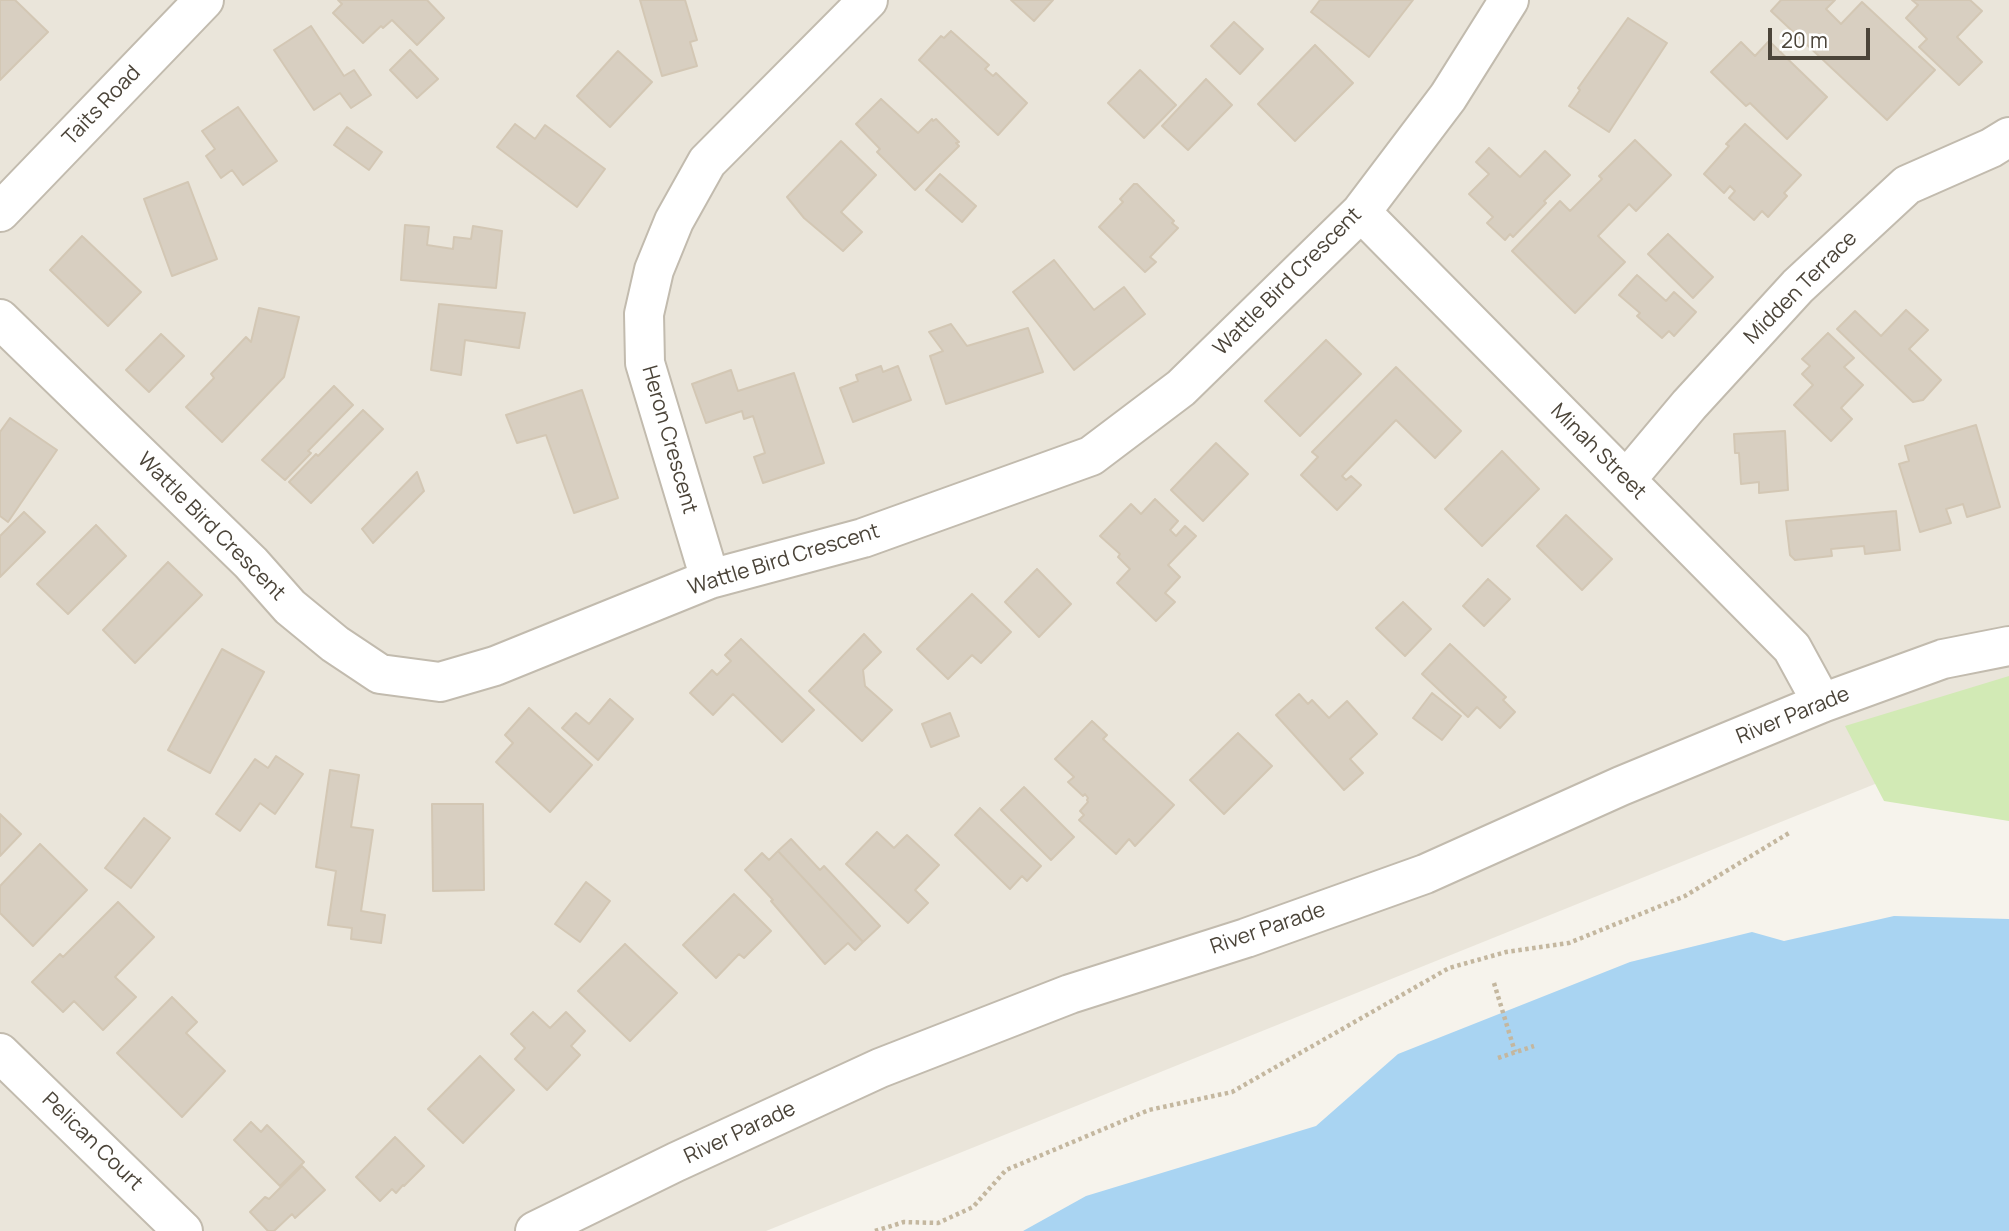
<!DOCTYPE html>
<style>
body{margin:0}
#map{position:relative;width:2009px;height:1231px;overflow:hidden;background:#f6f3ec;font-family:Manrope,sans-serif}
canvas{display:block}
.scale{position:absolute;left:1768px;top:28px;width:102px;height:32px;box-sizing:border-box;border:4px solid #4b4439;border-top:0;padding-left:9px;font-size:21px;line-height:24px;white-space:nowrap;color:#4b4439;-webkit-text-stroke:5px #fff;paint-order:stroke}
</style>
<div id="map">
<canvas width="2009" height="1231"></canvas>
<div class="scale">20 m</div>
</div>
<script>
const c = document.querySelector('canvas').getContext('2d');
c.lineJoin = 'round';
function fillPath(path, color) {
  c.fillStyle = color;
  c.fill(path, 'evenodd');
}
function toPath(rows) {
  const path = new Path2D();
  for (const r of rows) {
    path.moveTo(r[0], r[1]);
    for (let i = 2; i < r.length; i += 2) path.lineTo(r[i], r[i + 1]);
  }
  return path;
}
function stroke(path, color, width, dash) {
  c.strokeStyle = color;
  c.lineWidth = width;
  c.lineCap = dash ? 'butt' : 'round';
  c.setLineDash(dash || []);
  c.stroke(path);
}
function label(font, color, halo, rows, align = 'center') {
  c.font = font + ' Manrope,sans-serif';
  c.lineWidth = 6;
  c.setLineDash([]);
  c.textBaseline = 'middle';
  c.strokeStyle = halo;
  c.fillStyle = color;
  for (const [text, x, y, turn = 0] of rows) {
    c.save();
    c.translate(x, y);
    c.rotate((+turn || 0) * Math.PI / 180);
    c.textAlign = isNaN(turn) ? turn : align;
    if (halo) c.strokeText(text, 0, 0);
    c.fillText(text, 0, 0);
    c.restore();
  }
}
fillPath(toPath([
 [0,0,2009,0,2009,730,766,1231,0,1231]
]), '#eae5da');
fillPath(toPath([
 [2009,676,2009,821,1884,801,1845,726]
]), '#d2eab5');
fillPath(toPath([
 [1894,916,2009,919,2009,1231,1023,1231,1086,1196,1316,1126,1398,1054,1630,962,1752,932,1784,941]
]), '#a9d4f2');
const building = toPath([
 [0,0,15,0,48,32,0,80,0,0],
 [338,0,427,0,444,18,417,45,392,20,383,28,381,26,363,43,333,13,342,4,338,0],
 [640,0,685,0,697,40,690,42,697,66,662,76,640,0],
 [1011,0,1053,0,1034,21,1011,0],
 [1320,0,1413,0,1369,57,1311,12,1320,0],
 [1781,0,1835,0,1826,9,1841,24,1862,2,1935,70,1887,120,1771,11,1781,0],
 [1912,0,1970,0,1982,11,1957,37,1982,62,1959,85,1919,47,1927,39,1906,18,1918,5,1912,0],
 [1628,18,1667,43,1609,132,1569,106,1580,90,1578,88,1628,18],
 [1234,22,1263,49,1240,74,1211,46,1234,22],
 [311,26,344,76,354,70,371,95,351,108,340,93,314,110,274,50,311,26],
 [951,31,989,65,985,69,993,76,996,73,1027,103,998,135,919,60,941,36,944,38,951,31],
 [1769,41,1827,97,1787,139,1750,103,1746,106,1711,72,1741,42,1755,56,1769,41],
 [1315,45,1353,83,1295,141,1258,104,1315,45],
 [410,50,438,79,417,98,390,70,410,50],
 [618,51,652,82,610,127,577,96,618,51],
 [1140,70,1176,105,1144,138,1108,103,1140,70],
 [1206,79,1232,105,1188,150,1162,126,1206,79],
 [881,99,918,133,932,119,933,121,936,119,959,142,956,143,959,146,915,190,877,152,880,149,856,124,881,99],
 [238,107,277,161,243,185,232,170,221,178,206,156,215,149,202,131,238,107],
 [515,124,535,139,545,125,605,169,577,207,497,147,515,124],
 [1745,124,1801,175,1784,193,1787,196,1768,217,1762,211,1754,220,1729,198,1735,191,1730,186,1724,193,1704,174,1729,146,1726,144,1745,124],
 [347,127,382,152,369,170,334,145,347,127],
 [1635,140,1671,175,1636,211,1629,204,1598,236,1625,262,1575,313,1512,251,1560,201,1570,211,1602,179,1599,176,1635,140],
 [841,141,876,175,841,212,862,232,843,251,804,218,787,197,841,141],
 [1489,148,1520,177,1545,151,1570,175,1544,201,1546,203,1513,237,1510,234,1505,240,1487,223,1493,217,1469,194,1489,174,1476,162,1489,148],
 [940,174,976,206,962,222,926,190,940,174],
 [188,182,217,259,172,276,144,199,188,182],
 [1134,184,1137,184,1174,221,1172,223,1178,228,1150,257,1156,262,1145,272,1099,227,1123,202,1120,199,1134,184],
 [405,225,429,227,427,245,453,249,454,237,471,239,473,226,502,231,496,288,401,280,405,225],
 [1668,234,1713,277,1693,298,1648,254,1668,234],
 [82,236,141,292,108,326,50,270,82,236],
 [1054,260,1094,310,1124,287,1145,314,1074,370,1013,292,1054,260],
 [1637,275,1666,301,1674,292,1696,312,1674,336,1669,331,1662,338,1637,316,1640,313,1619,295,1637,275],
 [439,304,525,313,519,348,465,340,461,375,431,370,439,304],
 [259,308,299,317,284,377,222,442,186,407,214,378,211,374,246,337,251,342,259,308],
 [1906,310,1928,330,1909,349,1941,380,1923,400,1913,402,1837,329,1855,311,1881,336,1906,310],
 [951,324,967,346,1028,328,1043,372,946,404,930,356,943,351,929,332,951,324],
 [1828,333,1854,358,1844,367,1863,385,1841,408,1852,419,1831,441,1794,405,1813,385,1802,374,1810,366,1802,359,1828,333],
 [161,334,184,356,149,392,126,370,161,334],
 [1326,340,1361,374,1300,436,1265,401,1326,340],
 [881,366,883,372,898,366,911,400,853,422,840,388,858,381,856,375,881,366],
 [1396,367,1461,431,1435,458,1396,420,1342,476,1346,480,1351,476,1361,485,1337,510,1301,475,1318,457,1312,452,1396,367],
 [731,370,738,391,794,373,824,463,763,483,754,457,765,453,753,416,744,419,742,411,706,423,692,384,731,370],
 [334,386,353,405,308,451,311,453,285,480,262,460,334,386],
 [582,390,618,498,574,513,546,435,517,443,506,415,582,390],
 [363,410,383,429,311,503,289,482,316,454,318,456,363,410],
 [10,418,57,450,8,522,0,516,0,432,10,418],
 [1976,425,2000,507,1967,517,1963,504,1946,509,1951,523,1920,532,1899,464,1909,461,1905,446,1976,425],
 [1785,431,1788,490,1759,493,1759,482,1741,484,1739,453,1735,453,1734,434,1785,431],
 [1216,443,1248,474,1203,521,1171,490,1216,443],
 [1502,451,1539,489,1482,546,1445,509,1502,451],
 [417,472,424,491,373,543,362,529,417,472],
 [1155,499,1178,521,1170,530,1176,536,1185,526,1196,536,1168,565,1180,577,1165,593,1175,602,1156,621,1117,583,1130,569,1118,557,1120,554,1100,536,1131,504,1141,514,1155,499],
 [1896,511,1900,550,1865,554,1864,546,1831,549,1832,556,1795,560,1790,555,1786,521,1896,511],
 [24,512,45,532,0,577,0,536,24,512],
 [1566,515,1612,559,1582,590,1537,546,1566,515],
 [96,525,126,556,68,614,37,584,96,525],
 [168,562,202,595,135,663,103,630,168,562],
 [1037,569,1071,604,1039,637,1005,602,1037,569],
 [1488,579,1510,599,1484,626,1463,606,1488,579],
 [972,594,1011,632,981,663,972,655,948,679,917,649,972,594],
 [1403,602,1431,629,1405,656,1376,628,1403,602],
 [864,634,881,652,863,670,865,686,892,710,862,741,809,691,864,634],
 [741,639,814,710,782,742,733,694,713,715,690,693,712,670,717,675,731,661,725,655,741,639],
 [1450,644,1506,697,1503,700,1515,712,1500,728,1477,707,1468,717,1422,674,1450,644],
 [222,649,264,672,210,773,168,750,222,649],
 [1432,693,1461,716,1442,740,1413,718,1432,693],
 [1299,694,1308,704,1312,700,1329,718,1347,701,1377,734,1350,759,1363,773,1344,790,1276,715,1299,694],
 [610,699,633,719,598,760,562,728,576,713,589,724,610,699],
 [529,708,592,765,550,812,496,762,513,743,505,735,529,708],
 [950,713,959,736,931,747,922,724,950,713],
 [1092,721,1107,735,1103,739,1174,805,1135,846,1129,839,1116,854,1079,820,1084,815,1080,811,1088,802,1087,800,1088,798,1085,794,1083,796,1068,782,1074,777,1055,759,1092,721],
 [1238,733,1272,766,1224,814,1190,780,1238,733],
 [276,756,303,774,275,814,260,803,240,831,216,814,255,759,268,768,276,756],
 [330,770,359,775,351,827,373,830,361,911,385,915,381,943,351,939,352,928,328,925,336,871,316,867,330,770],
 [1024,787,1074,837,1051,860,1001,810,1024,787],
 [432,804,483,804,484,890,433,891,432,804],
 [980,808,1041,866,1027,881,1022,876,1010,889,955,835,980,808],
 [0,814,21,834,0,856,0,814],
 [144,818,170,838,131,888,105,868,144,818],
 [877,832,894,848,907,835,939,865,915,890,928,903,908,923,846,864,877,832],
 [791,839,820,870,824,866,880,926,863,942,778,851,791,839],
 [40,844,87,890,33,946,0,913,0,886,40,844],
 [778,851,863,942,855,950,848,943,825,964,771,901,773,900,745,870,762,853,769,860,778,851],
 [586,882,610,901,580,942,555,924,586,882],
 [734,894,771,931,744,958,739,954,716,978,683,945,734,894],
 [118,902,154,937,115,977,136,997,103,1030,74,1001,63,1012,32,982,60,954,63,957,118,902],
 [625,944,677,993,630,1041,578,991,625,944],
 [172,997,197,1022,186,1033,225,1071,182,1117,117,1053,172,997],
 [533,1012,550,1028,566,1012,585,1031,571,1046,580,1055,547,1090,515,1059,525,1048,511,1034,533,1012],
 [480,1056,514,1090,463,1143,428,1109,480,1056],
 [251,1122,261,1132,267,1125,304,1162,280,1186,234,1140,251,1122],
 [395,1137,424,1166,404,1186,403,1185,396,1193,392,1189,380,1201,356,1177,395,1137],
 [302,1166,325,1190,295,1218,292,1214,274,1231,268,1231,250,1212,265,1197,269,1199,302,1166]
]);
fillPath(building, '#d8cfc1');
stroke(building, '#d3c7b4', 2);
const minor = toPath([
 [0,212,204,0],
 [1361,212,1792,648,1822,703],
 [0,319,251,563,290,607,335,644,380,674,440,682,495,666,710,579,863,538,1091,456,1181,388,1361,212,1448,97,1509,0],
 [1626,480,1689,405,1798,286,1907,185,1991,148,2009,137],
 [710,579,645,363,644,314,654,270,674,221,707,162,868,0],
 [0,1053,183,1231],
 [535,1231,676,1162,880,1068,1070,994,1246,938,1425,874,1621,786,1822,703,1943,659,2009,646]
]);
stroke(minor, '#c2bbae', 42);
stroke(toPath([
 [1494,983,1515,1052],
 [1498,1058,1534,1046],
 [875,1231,904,1222,938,1223,973,1207,1006,1170,1149,1110,1232,1092,1449,968,1506,952,1569,943,1685,896,1789,833]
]), '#c4b79f', 4.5, [3.5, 3.5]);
stroke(minor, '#fff', 38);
label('21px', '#4b4439', '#fff', [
 ["Taits Road",102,106,-46],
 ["Wattle Bird Crescent",1288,282,-45],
 ["Midden Terrace",1801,288,-45],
 ["Heron Crescent",669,440,74],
 ["Minah Street",1598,452,45],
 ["Wattle Bird Crescent",211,527,45],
 ["Wattle Bird Crescent",784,560,-17],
 ["River Parade",1793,716,-22],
 ["River Parade",1268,929,-19],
 ["River Parade",740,1133,-25],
 ["Pelican Court",92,1142,44]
]);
</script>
